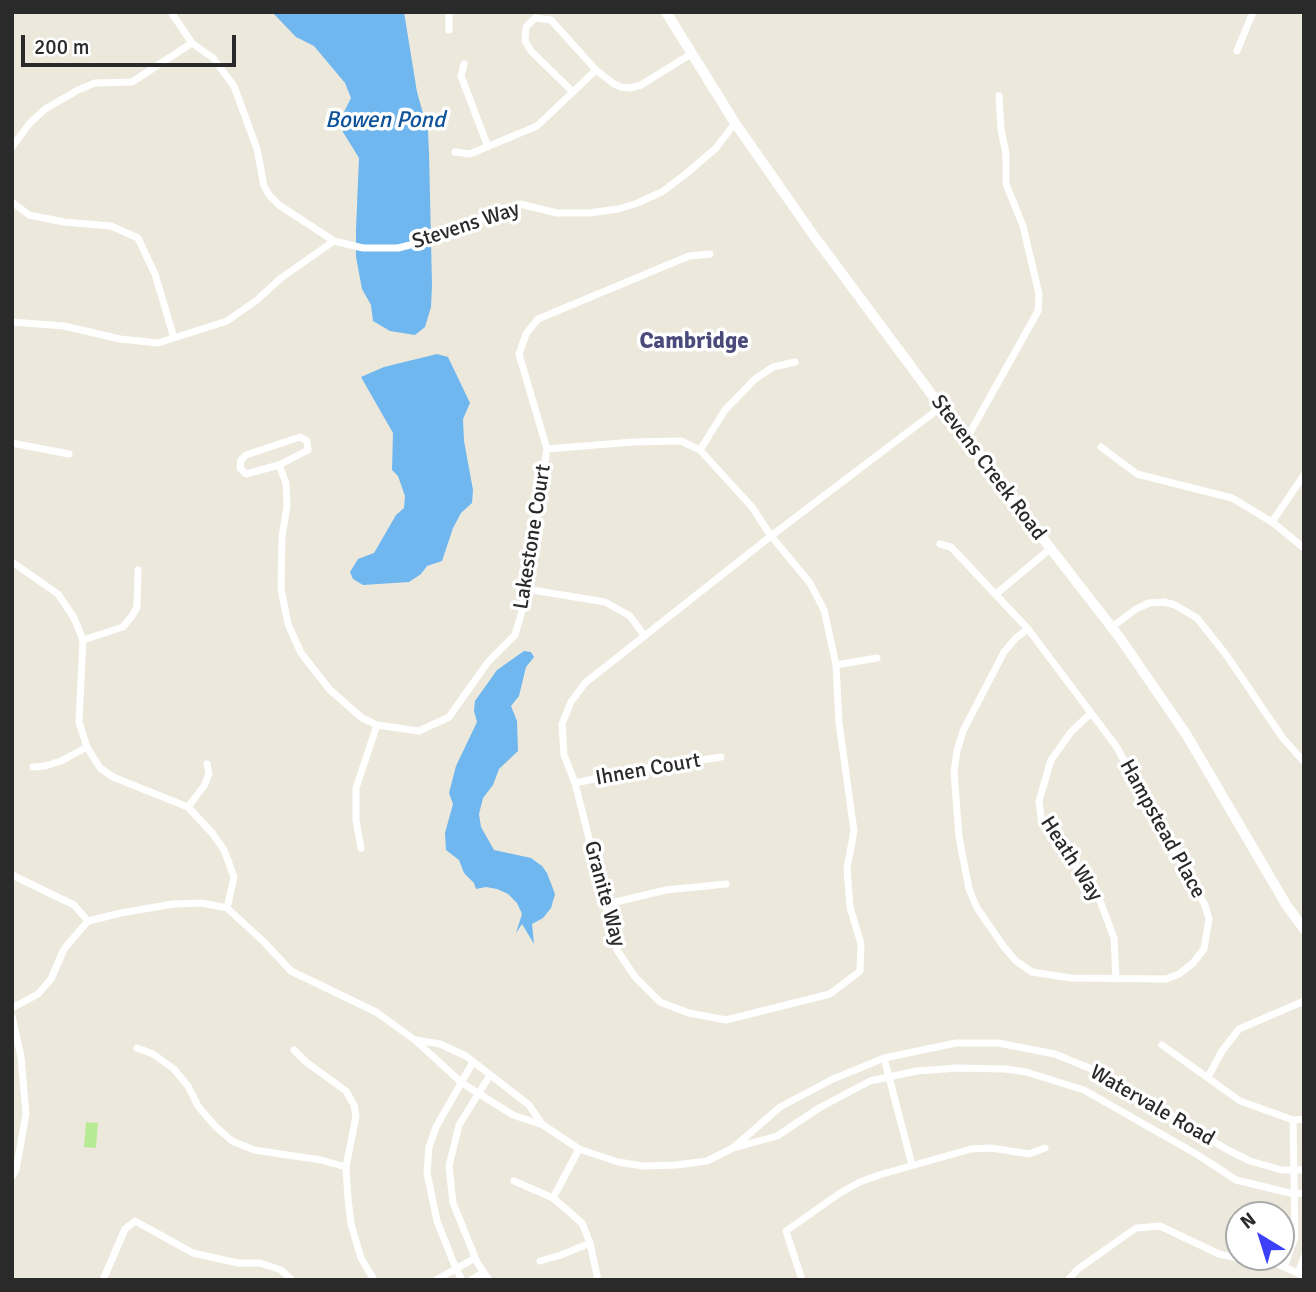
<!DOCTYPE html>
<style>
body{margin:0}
#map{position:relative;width:1316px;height:1292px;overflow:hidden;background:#ece8dc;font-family:Signika,sans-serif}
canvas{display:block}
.frame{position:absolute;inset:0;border:14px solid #2a2a2a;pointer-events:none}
.north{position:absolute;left:1225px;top:1201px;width:70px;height:70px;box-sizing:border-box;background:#fff;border:2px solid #aaa;border-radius:50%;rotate:322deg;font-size:19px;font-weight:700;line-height:28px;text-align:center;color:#2a2a2a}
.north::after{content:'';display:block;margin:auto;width:24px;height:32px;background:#3c40f9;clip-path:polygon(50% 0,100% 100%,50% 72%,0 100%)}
.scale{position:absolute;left:21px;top:35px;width:215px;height:32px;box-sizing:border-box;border:4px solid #2a2a2a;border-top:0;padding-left:9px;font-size:21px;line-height:24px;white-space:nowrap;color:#2a2a2a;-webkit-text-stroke:5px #fff;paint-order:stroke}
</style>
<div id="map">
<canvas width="1316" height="1292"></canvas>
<div class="frame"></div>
<div class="north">N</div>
<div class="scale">200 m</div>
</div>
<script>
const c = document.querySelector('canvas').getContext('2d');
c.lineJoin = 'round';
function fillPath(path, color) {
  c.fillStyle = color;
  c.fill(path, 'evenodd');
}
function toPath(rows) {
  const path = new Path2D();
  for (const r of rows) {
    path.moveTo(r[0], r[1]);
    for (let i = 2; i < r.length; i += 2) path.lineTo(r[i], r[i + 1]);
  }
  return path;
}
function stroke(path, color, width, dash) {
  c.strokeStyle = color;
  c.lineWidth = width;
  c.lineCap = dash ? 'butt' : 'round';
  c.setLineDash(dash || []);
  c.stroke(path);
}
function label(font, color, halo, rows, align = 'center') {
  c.font = font + ' Signika,sans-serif';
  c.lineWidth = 7;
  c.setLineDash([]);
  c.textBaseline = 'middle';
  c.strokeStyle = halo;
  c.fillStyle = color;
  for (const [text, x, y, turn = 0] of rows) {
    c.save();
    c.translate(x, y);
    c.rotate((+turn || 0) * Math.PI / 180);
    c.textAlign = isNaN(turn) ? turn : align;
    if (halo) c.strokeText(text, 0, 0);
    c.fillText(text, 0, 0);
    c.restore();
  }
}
fillPath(toPath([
 [86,1122,98,1123,96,1148,84,1147]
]), '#b7ea94');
fillPath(toPath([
 [272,12,404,12,417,92,428,131,429,153,432,285,431,307,425,327,415,335,390,331,373,321,371,305,362,289,356,257,356,230,359,158,338,124,351,98,345,83,314,46,296,37],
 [437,354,448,357,470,403,463,419,464,441,473,490,472,503,461,513,453,528,442,561,427,566,421,574,409,582,363,585,353,579,350,572,358,559,374,553,396,515,404,508,405,496,398,476,392,470,393,433,361,377,384,367],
 [524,651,531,652,534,657,526,667,519,696,511,706,517,721,518,751,499,769,493,785,483,798,479,814,481,827,494,850,531,858,542,866,547,873,555,894,551,908,543,918,532,924,534,944,522,924,516,933,522,914,517,903,508,894,497,889,486,887,476,889,474,883,464,873,459,860,446,850,445,833,453,804,449,793,456,766,477,722,474,711,475,701,497,670]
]), '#6fb7ee');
stroke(toPath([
 [171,12,192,43,213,58,234,86,257,149,264,186,270,196,279,205,334,241,363,248,398,248,414,244,520,204,557,213,589,213,618,209,635,204,662,192,687,173,716,148,735,123],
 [449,12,449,30],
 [1237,51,1253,12],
 [464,64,461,76,488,147],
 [573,92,531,51,525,41,526,27,535,18,551,20,596,70,614,84,621,87,630,88,641,85,691,54],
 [12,147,29,124,45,109,78,90,95,83,132,82,192,43],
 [455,152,470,154,537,126,596,70],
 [12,202,29,215,64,222,111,226,138,238,155,274,174,338],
 [12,322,64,326,120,339,158,343,227,321,257,300,281,278,334,241],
 [967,438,1038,311,1039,294,1023,226,1006,184,1006,154,1001,129,999,96],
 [12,443,69,454],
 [1101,447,1137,474,1232,498,1272,522,1304,548],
 [547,449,633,442,681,441,700,450,752,507,771,536,810,583,824,610,836,665,839,723,854,831,847,868,850,907,861,944,860,971,830,994,726,1020,689,1013,660,1002,635,977,617,950,575,783,564,755,562,724,571,702,585,683,771,536,941,407],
 [700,450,725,410,755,379,773,367,795,362],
 [279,465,246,474,240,468,241,460,246,455,300,437,307,441,308,450,279,465,286,483,287,506,282,537,281,589,288,624,301,653,330,690,362,718,377,725,419,731,449,717,488,662,515,635,522,611,547,449,519,354,526,334,538,319,689,256,710,254],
 [1272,522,1304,475],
 [940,544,951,547,1028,629,1116,746,1205,905,1209,919,1204,949,1193,963,1179,974,1166,979,1071,978,1032,972,1016,961,1004,947,977,908,969,889,959,837,954,772,957,751,963,731,1004,652,1016,638,1028,629],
 [12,562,58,594,74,618,83,640,79,722,87,747,100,768,113,777,188,807,213,834,224,850,234,877,227,908],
 [526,589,605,602,630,616,644,635],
 [996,594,1050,549],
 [1112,627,1136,609,1149,603,1164,602,1175,605,1197,618,1227,656,1282,737,1304,762],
 [83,640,123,627,132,616,137,607,138,570],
 [836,665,877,658],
 [1091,713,1071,732,1051,760,1039,801,1041,818,1050,834,1072,860,1099,898,1114,938,1116,979],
 [33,767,45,766,61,761,87,747],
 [575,783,642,769,721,757],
 [188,807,204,786,209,774,207,764],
 [361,848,356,820,356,788,377,725],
 [12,875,74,905,88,921],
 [607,904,666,890,726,884],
 [12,1008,38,994,51,979,64,949,88,921,121,913,173,904,202,903,227,908,264,942,291,971,376,1012,415,1040,462,1083,513,1115,543,1125,579,1149,618,1162,643,1166,676,1165,707,1161,733,1148,780,1107,833,1079,884,1058,956,1043,998,1043,1055,1054,1089,1068,1116,1081,1226,1149,1250,1161,1282,1170,1304,1170],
 [12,1016,21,1057,26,1114,16,1170,12,1177],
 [416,1040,440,1044,466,1056,529,1105,542,1124],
 [1162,1045,1240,1101,1293,1120,1304,1119],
 [137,1048,153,1054,174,1069,188,1086,198,1106,215,1126,232,1141,254,1150,321,1160,346,1167],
 [294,1050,306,1062,346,1091,354,1105,356,1116,346,1167,348,1199,351,1224,361,1258,374,1280],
 [884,1058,912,1165],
 [1208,1077,1222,1051,1239,1029,1304,1001],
 [737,1147,777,1136,819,1108,870,1081,917,1071,957,1068,1005,1069,1026,1072,1084,1090,1198,1155,1236,1180,1294,1194,1304,1193],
 [514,1181,553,1198,582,1223,590,1243,598,1280],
 [553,1198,579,1149],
 [540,1261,561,1255,590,1243],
 [1284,1267,1295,1237,1293,1120],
 [1298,1273,1304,1257],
 [103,1280,125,1229,135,1221,193,1253,238,1263,260,1263,281,1270,292,1280],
 [436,1280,475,1258],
 [462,1280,456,1269,437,1221,427,1173,429,1147,436,1127,473,1062],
 [471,1280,484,1272],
 [489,1280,477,1262,453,1203,449,1166,459,1125,490,1075],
 [802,1280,786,1231,840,1193,860,1182,879,1175,971,1149,991,1148,1029,1154,1045,1148],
 [1068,1280,1078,1269,1136,1228,1160,1226,1219,1254,1237,1258,1275,1263,1298,1273,1304,1278]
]), '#fff', 7);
stroke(toPath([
 [666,12,735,123,814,236,941,407,1120,638,1186,734,1287,906,1304,929]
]), '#fff', 10);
label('21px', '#2a2a2a', '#fff', [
 ["Stevens Way",466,226,-18],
 ["Stevens Creek Road",988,468,53],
 ["Lakestone Court",533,537,-81],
 ["Ihnen Court",648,770,-10],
 ["Hampstead Place",1162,829,61],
 ["Heath Way",1071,859,57],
 ["Granite Way",604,894,75],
 ["Watervale Road",1152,1106,30]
]);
label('italic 23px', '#0e529a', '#fff', [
 ["Bowen Pond",385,121]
]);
label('bold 23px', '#4b4b7b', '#fff', [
 ["Cambridge",694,342]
]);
</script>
